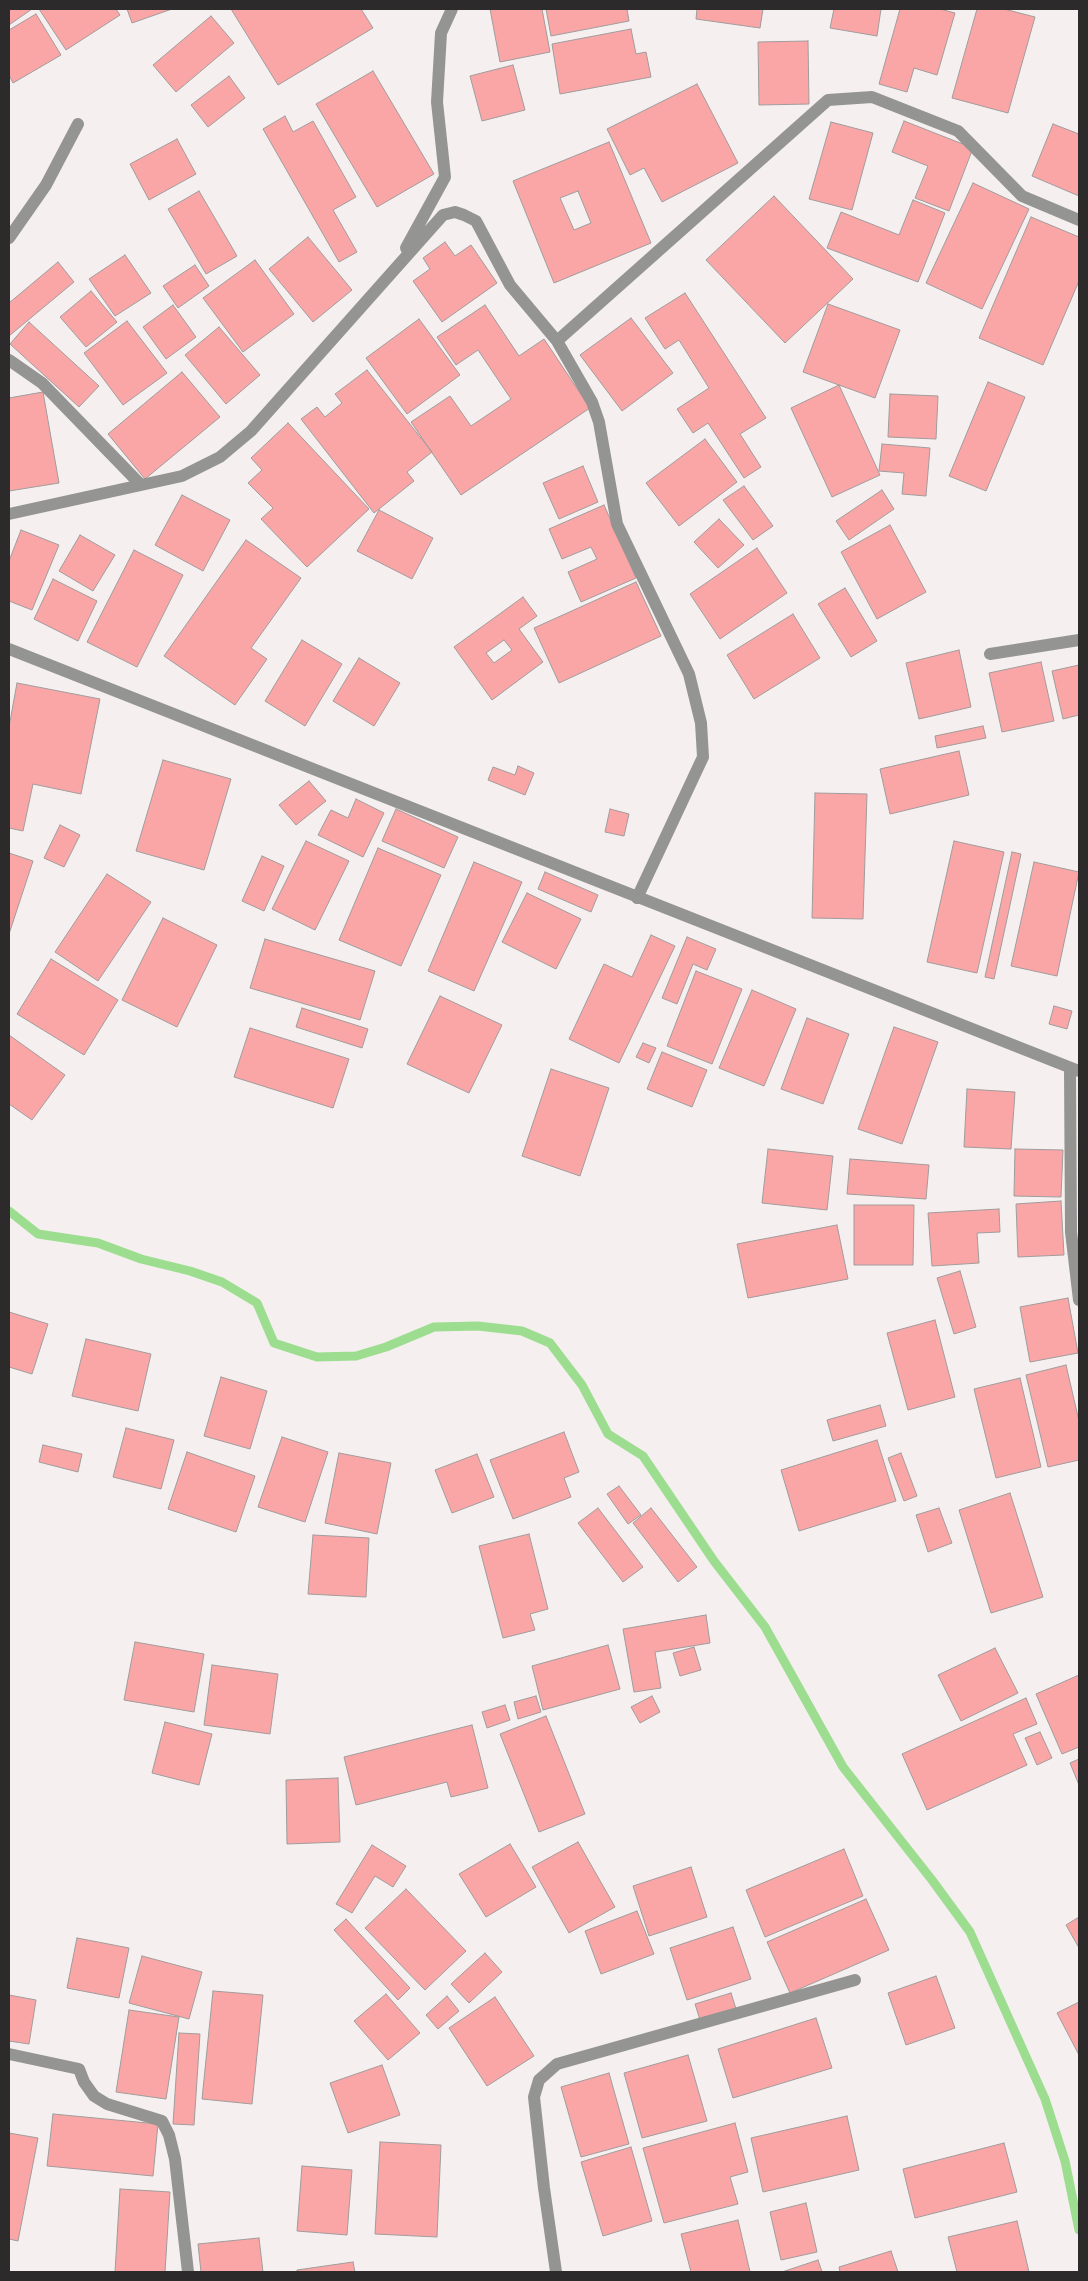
<!DOCTYPE html>
<style>
body{margin:0}
#map{position:relative;width:1088px;height:2281px;overflow:hidden;background:#f5f0ef;font-family:Merriweather,serif}
canvas{display:block}
.frame{position:absolute;inset:0;border:10px solid #2c2a2a;pointer-events:none}
</style>
<div id="map">
<canvas width="1088" height="2281"></canvas>
<div class="frame"></div>
</div>
<script>
const c = document.querySelector('canvas').getContext('2d');
c.lineJoin = 'round';
function toPath(rows) {
  const path = new Path2D();
  for (const r of rows) {
    path.moveTo(r[0], r[1]);
    for (let i = 2; i < r.length; i += 2) path.lineTo(r[i], r[i + 1]);
  }
  return path;
}
function stroke(path, color, width, dash) {
  c.strokeStyle = color;
  c.lineWidth = width;
  c.lineCap = dash ? 'butt' : 'round';
  c.setLineDash(dash || []);
  c.stroke(path);
}
function fillPath(path, color) {
  c.fillStyle = color;
  c.fill(path, 'evenodd');
}
stroke(toPath([
 [9,1211,38,1234,98,1243,141,1259,190,1271,222,1282,257,1303,274,1343,317,1357,356,1356,386,1347,434,1327,478,1326,522,1331,550,1343,582,1385,608,1434,643,1456,714,1561,765,1627,843,1767,932,1880,970,1932,1045,2099,1065,2161,1079,2230]
]), '#9ddd90', 9);
const building = toPath([
 [9,9,32,9,9,25,9,9],
 [39,9,116,9,120,15,66,50,39,9],
 [127,9,172,9,132,23,127,9],
 [231,9,361,9,373,28,278,85,231,9],
 [490,9,542,9,550,52,500,62,490,9],
 [546,9,627,9,629,21,551,36,546,9],
 [697,9,763,9,760,28,696,19,697,9],
 [834,9,881,9,877,36,830,28,834,9],
 [900,9,940,9,955,13,937,75,914,68,907,92,879,84,900,9],
 [977,9,1004,9,1035,17,1008,113,952,98,977,9],
 [36,14,61,55,13,83,9,75,9,30,36,14],
 [211,16,234,43,176,92,153,65,211,16],
 [631,29,636,54,646,52,651,77,560,94,552,44,631,29],
 [808,41,809,104,759,105,758,42,808,41],
 [513,65,525,110,482,121,470,76,513,65],
 [373,71,434,174,377,207,316,104,373,71],
 [229,76,245,98,208,127,191,105,229,76],
 [697,84,738,163,662,202,644,168,630,175,607,129,697,84],
 [285,116,293,132,313,121,356,197,333,210,357,252,339,262,263,129,285,116],
 [904,121,973,148,949,211,915,198,928,166,892,152,904,121],
 [831,122,873,133,852,210,809,199,831,122],
 [1053,124,1079,134,1079,196,1032,176,1053,124],
 [177,139,196,174,149,200,130,164,177,139],
 [609,142,651,243,554,283,513,181,609,142],
 [578,191,591,223,574,230,560,198,578,191],
 [973,183,1029,209,982,309,926,283,973,183],
 [199,191,237,256,206,274,168,209,199,191],
 [774,196,853,279,785,343,706,260,774,196],
 [913,200,945,213,918,282,827,248,841,212,899,235,913,200],
 [1031,217,1079,237,1079,281,1043,365,979,338,1031,217],
 [308,237,352,290,313,322,269,269,308,237],
 [445,242,455,256,471,245,497,283,442,322,413,281,430,269,423,258,445,242],
 [125,255,151,293,115,316,89,279,125,255],
 [255,260,294,314,243,352,203,298,255,260],
 [58,262,74,282,9,336,9,303,58,262],
 [195,265,209,286,178,308,163,286,195,265],
 [91,291,117,322,86,347,60,317,91,291],
 [685,293,766,418,740,434,761,467,744,478,708,423,693,433,677,409,709,388,679,340,665,349,645,318,685,293],
 [828,304,900,330,875,398,803,372,828,304],
 [173,305,196,337,166,359,143,327,173,305],
 [485,305,519,356,544,339,590,408,461,495,411,422,450,396,471,426,511,399,478,350,456,365,437,337,485,305],
 [631,318,673,373,622,411,580,355,631,318],
 [419,319,460,375,407,414,366,358,419,319],
 [127,321,167,373,123,405,84,353,127,321],
 [29,322,99,386,79,407,10,344,29,322],
 [219,327,260,375,226,404,185,355,219,327],
 [367,370,432,452,407,472,414,481,374,513,301,419,317,407,325,417,342,403,335,394,367,370],
 [182,372,220,417,145,479,108,434,182,372],
 [988,382,1025,397,986,491,949,476,988,382],
 [839,385,880,475,832,497,791,408,839,385],
 [43,392,59,483,9,491,9,398,43,392],
 [890,394,938,396,936,439,888,437,890,394],
 [288,423,369,509,307,567,261,519,273,508,248,483,262,470,251,458,288,423],
 [705,439,737,482,679,526,646,483,705,439],
 [882,444,930,448,926,496,902,494,904,473,879,471,882,444],
 [583,466,598,502,559,519,543,483,583,466],
 [744,486,773,526,753,540,723,500,744,486],
 [882,490,894,509,849,540,836,521,882,490],
 [182,495,230,520,203,571,155,545,182,495],
 [604,505,636,578,581,602,568,572,597,559,591,547,562,559,549,529,604,505],
 [379,510,433,538,412,579,357,551,379,510],
 [719,519,744,545,718,568,694,542,719,519],
 [890,525,926,592,877,619,841,552,890,525],
 [21,530,59,545,32,610,9,601,9,561,21,530],
 [80,535,115,555,93,591,59,571,80,535],
 [246,540,301,578,251,648,267,659,235,705,164,656,246,540],
 [757,548,787,593,720,639,690,594,757,548],
 [134,550,183,575,137,667,87,642,134,550],
 [53,579,97,601,78,641,34,619,53,579],
 [636,582,661,636,559,683,534,628,636,582],
 [845,588,877,641,851,657,818,604,845,588],
 [523,597,537,616,519,629,543,662,492,700,454,647,523,597],
 [504,640,512,650,494,663,486,653,504,640],
 [793,614,820,658,754,699,727,655,793,614],
 [302,640,342,664,305,726,265,701,302,640],
 [959,650,971,707,919,719,906,663,959,650],
 [359,658,400,683,374,726,333,701,359,658],
 [1041,662,1054,721,1002,732,989,673,1041,662],
 [1079,665,1079,715,1063,719,1052,671,1079,665],
 [17,683,100,699,81,794,33,784,23,831,9,828,9,727,17,683],
 [983,726,986,738,937,748,935,736,983,726],
 [959,751,969,795,890,814,880,769,959,751],
 [163,760,231,779,204,870,136,851,163,760],
 [518,766,534,773,525,795,488,780,493,767,515,775,518,766],
 [309,781,326,801,296,825,279,805,309,781],
 [815,793,867,794,863,919,812,918,815,793],
 [356,799,384,813,363,857,318,835,331,810,348,818,356,799],
 [396,809,458,837,444,868,382,841,396,809],
 [610,809,629,814,624,836,605,832,610,809],
 [60,825,80,835,64,867,44,858,60,825],
 [306,841,349,861,315,930,272,909,306,841],
 [954,841,1004,852,977,973,927,962,954,841],
 [378,848,441,875,401,966,339,940,378,848],
 [1012,852,1021,854,994,979,985,977,1012,852],
 [9,853,33,861,9,934,9,853],
 [262,856,284,866,264,911,242,901,262,856],
 [474,862,522,882,474,991,428,971,474,862],
 [1034,862,1079,872,1057,976,1011,966,1034,862],
 [545,872,598,895,591,912,538,889,545,872],
 [107,874,151,902,98,981,55,952,107,874],
 [527,893,581,919,556,969,502,942,527,893],
 [163,918,217,945,177,1027,122,1000,163,918],
 [651,935,675,946,619,1063,569,1039,604,964,632,977,651,935],
 [687,937,716,949,707,970,693,964,677,1004,662,998,687,937],
 [265,939,375,971,360,1020,250,988,265,939],
 [51,959,118,1000,84,1055,17,1014,51,959],
 [696,971,742,989,712,1064,667,1046,696,971],
 [752,990,796,1009,764,1086,719,1068,752,990],
 [440,996,502,1025,469,1093,407,1064,440,996],
 [1054,1006,1072,1011,1067,1029,1049,1024,1054,1006],
 [302,1008,368,1029,362,1048,296,1027,302,1008],
 [807,1018,849,1034,823,1104,781,1089,807,1018],
 [894,1027,938,1042,902,1144,858,1129,894,1027],
 [250,1028,349,1059,333,1108,234,1077,250,1028],
 [9,1035,65,1075,32,1120,9,1104,9,1035],
 [643,1043,656,1048,649,1063,636,1057,643,1043],
 [662,1052,707,1070,692,1107,647,1089,662,1052],
 [551,1069,609,1088,580,1176,522,1156,551,1069],
 [967,1089,1015,1092,1011,1149,964,1147,967,1089],
 [768,1149,833,1156,827,1210,762,1203,768,1149],
 [1015,1149,1063,1150,1061,1197,1014,1196,1015,1149],
 [850,1159,929,1165,926,1199,847,1194,850,1159],
 [1061,1201,1064,1255,1018,1257,1016,1204,1061,1201],
 [854,1205,914,1205,913,1265,854,1265,854,1205],
 [999,1209,1000,1232,977,1233,979,1263,932,1266,928,1213,999,1209],
 [837,1225,848,1279,748,1298,737,1244,837,1225],
 [960,1271,976,1327,954,1334,937,1278,960,1271],
 [1068,1298,1078,1353,1030,1362,1020,1307,1068,1298],
 [9,1312,48,1324,32,1374,9,1367,9,1312],
 [935,1320,955,1397,908,1410,887,1333,935,1320],
 [86,1339,151,1354,138,1411,72,1396,86,1339],
 [1066,1365,1079,1421,1079,1460,1048,1467,1026,1375,1066,1365],
 [221,1377,267,1391,250,1449,204,1436,221,1377],
 [1020,1378,1041,1467,996,1478,974,1389,1020,1378],
 [880,1405,886,1426,833,1441,827,1420,880,1405],
 [126,1428,174,1440,161,1489,113,1477,126,1428],
 [564,1432,579,1472,564,1478,571,1497,513,1519,490,1460,564,1432],
 [282,1437,328,1452,305,1522,258,1507,282,1437],
 [877,1440,896,1501,799,1531,781,1470,877,1440],
 [43,1445,82,1454,78,1472,39,1462,43,1445],
 [187,1452,255,1476,236,1532,168,1509,187,1452],
 [339,1453,391,1463,377,1534,325,1523,339,1453],
 [901,1453,917,1496,904,1501,888,1458,901,1453],
 [477,1454,494,1497,452,1513,435,1470,477,1454],
 [619,1486,641,1515,628,1524,607,1494,619,1486],
 [1010,1493,1043,1597,991,1613,959,1510,1010,1493],
 [598,1508,643,1567,623,1582,578,1523,598,1508],
 [651,1508,697,1567,678,1582,633,1523,651,1508],
 [939,1508,952,1543,928,1552,916,1515,939,1508],
 [529,1534,548,1609,530,1614,535,1630,503,1638,479,1546,529,1534],
 [313,1535,369,1538,366,1597,308,1594,313,1535],
 [706,1615,710,1643,655,1652,661,1688,634,1692,623,1629,706,1615],
 [135,1642,204,1654,194,1712,124,1700,135,1642],
 [608,1645,620,1689,543,1710,532,1666,608,1645],
 [694,1647,701,1670,680,1676,673,1653,694,1647],
 [995,1648,1018,1693,961,1721,938,1675,995,1648],
 [212,1665,278,1674,270,1734,204,1725,212,1665],
 [1079,1675,1079,1747,1062,1754,1036,1694,1079,1675],
 [536,1696,541,1712,518,1719,514,1702,536,1696],
 [652,1696,660,1712,640,1723,631,1707,652,1696],
 [1026,1698,1037,1724,1013,1734,1027,1765,927,1810,902,1754,1026,1698],
 [505,1705,510,1720,487,1728,482,1712,505,1705],
 [546,1716,585,1814,539,1832,500,1734,546,1716],
 [165,1722,212,1734,199,1785,152,1773,165,1722],
 [472,1725,488,1788,451,1797,447,1782,356,1805,344,1757,472,1725],
 [1040,1732,1052,1758,1037,1765,1025,1738,1040,1732],
 [1079,1759,1079,1785,1070,1763,1079,1759],
 [338,1778,340,1842,287,1844,286,1780,338,1778],
 [578,1842,615,1907,569,1933,532,1867,578,1842],
 [510,1844,536,1887,486,1917,459,1874,510,1844],
 [372,1845,406,1866,393,1887,375,1876,352,1913,336,1904,372,1845],
 [844,1849,863,1896,765,1937,746,1890,844,1849],
 [691,1867,707,1917,649,1936,633,1886,691,1867],
 [406,1889,466,1951,425,1990,365,1928,406,1889],
 [866,1899,889,1950,790,1993,767,1942,866,1899],
 [637,1911,654,1954,601,1974,585,1931,637,1911],
 [1079,1917,1079,1948,1066,1925,1079,1917],
 [346,1919,410,1988,398,2000,334,1930,346,1919],
 [733,1927,751,1979,687,2000,670,1948,733,1927],
 [77,1938,129,1948,119,1998,67,1988,77,1938],
 [485,1953,502,1972,469,2003,451,1984,485,1953],
 [142,1956,202,1972,189,2019,129,2003,142,1956],
 [936,1976,955,2028,906,2045,888,1993,936,1976],
 [213,1991,263,1995,252,2104,202,2099,213,1991],
 [731,1993,736,2009,700,2020,695,2004,731,1993],
 [386,1994,420,2033,388,2060,354,2021,386,1994],
 [9,1995,36,2000,29,2044,9,2041,9,1995],
 [447,1996,459,2011,438,2029,426,2015,447,1996],
 [495,1997,534,2056,487,2086,449,2028,495,1997],
 [1079,2002,1079,2055,1057,2013,1079,2002],
 [129,2010,179,2017,166,2099,116,2092,129,2010],
 [816,2018,832,2068,733,2098,718,2049,816,2018],
 [179,2033,200,2034,194,2125,173,2124,179,2033],
 [688,2055,707,2121,642,2138,624,2073,688,2055],
 [382,2065,400,2115,348,2133,330,2083,382,2065],
 [609,2073,629,2144,581,2157,561,2087,609,2073],
 [53,2114,158,2124,153,2176,47,2166,53,2114],
 [847,2116,859,2170,763,2192,751,2138,847,2116],
 [735,2123,748,2172,730,2177,738,2204,664,2223,643,2148,735,2123],
 [9,2133,38,2138,18,2241,9,2239,9,2133],
 [380,2142,441,2145,437,2237,375,2234,380,2142],
 [1004,2143,1017,2192,915,2218,903,2169,1004,2143],
 [631,2147,652,2221,603,2236,581,2162,631,2147],
 [302,2166,352,2170,347,2235,297,2231,302,2166],
 [120,2189,170,2192,165,2272,115,2272,120,2189],
 [806,2203,817,2252,781,2260,770,2212,806,2203],
 [738,2220,750,2272,691,2272,681,2234,738,2220],
 [1017,2221,1029,2272,957,2272,948,2237,1017,2221],
 [259,2238,263,2272,201,2272,198,2244,259,2238],
 [891,2251,898,2272,840,2272,839,2267,891,2251],
 [818,2260,822,2272,782,2272,818,2260],
 [353,2262,355,2272,297,2272,297,2270,353,2262]
]);
fillPath(building, '#faa6a7');
stroke(building, '#a19b9b', 1);
stroke(toPath([
 [9,238,46,185,78,124],
 [406,248,445,177,437,102,441,33,452,9],
 [557,341,828,100,872,97,958,131,1022,196,1079,220],
 [9,360,42,383,141,485],
 [9,514,182,476,220,457,251,431,443,215,455,212,464,215,476,221,510,285,557,341,592,402,599,422,617,524,689,674,701,723,703,757,637,898],
 [9,649,1079,1071],
 [990,654,1079,640],
 [1070,1069,1071,1232,1079,1300],
 [9,2054,79,2069,84,2082,94,2096,107,2104,162,2121,169,2135,175,2159,188,2272],
 [556,2272,544,2188,534,2097,539,2080,557,2064,855,1980]
]), '#949593', 12);
</script>
